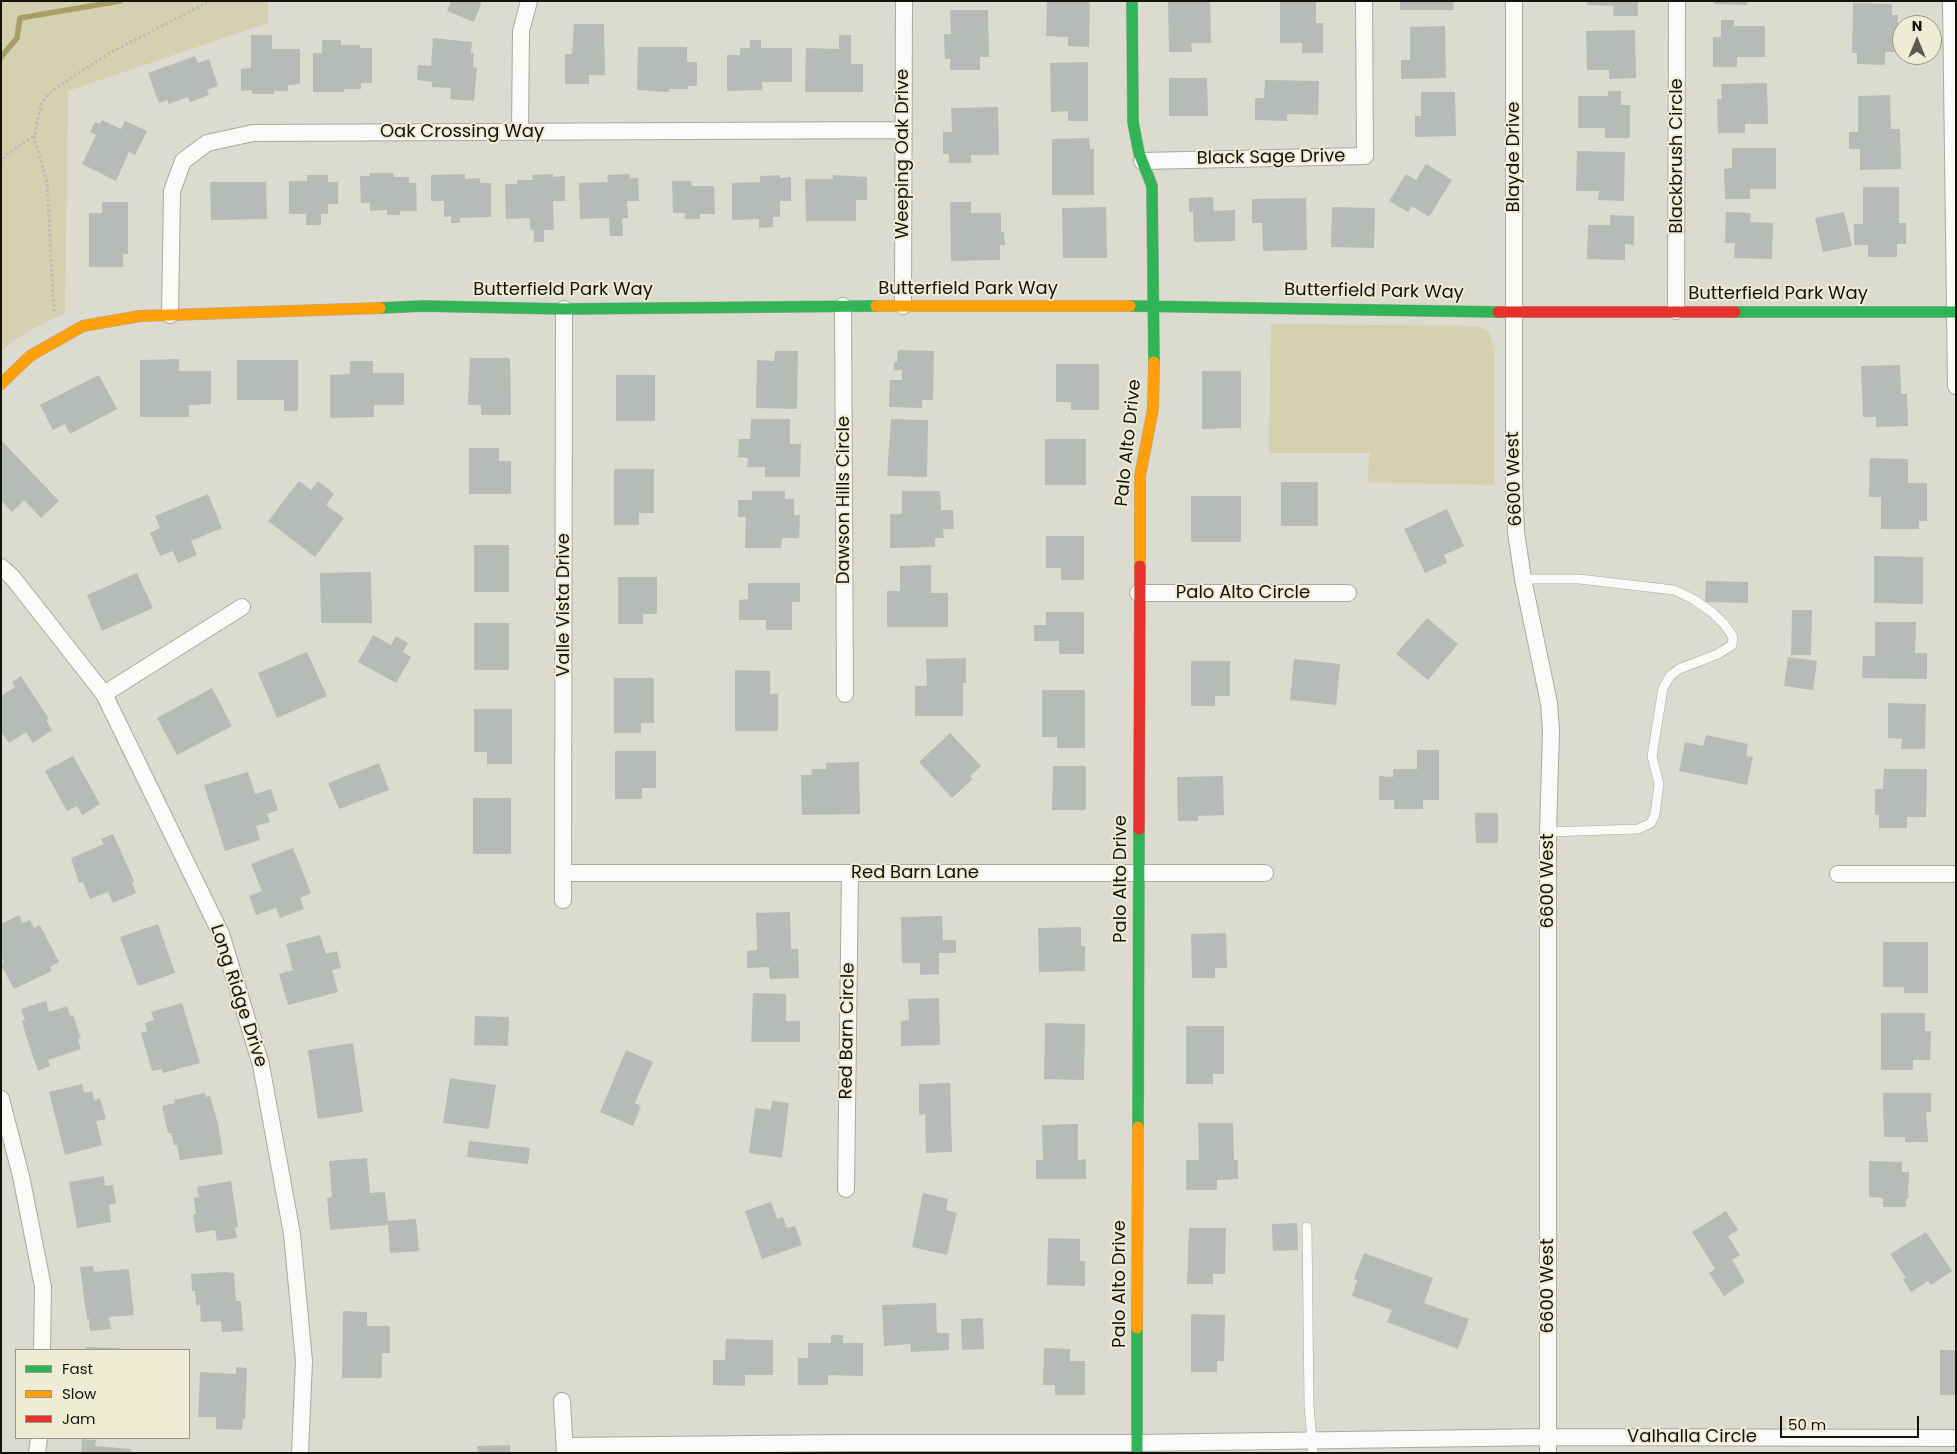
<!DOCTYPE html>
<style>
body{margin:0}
#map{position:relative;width:1957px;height:1454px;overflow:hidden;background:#dcdbcf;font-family:Poppins,sans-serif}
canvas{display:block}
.frame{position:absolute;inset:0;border:2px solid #14130b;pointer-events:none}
.legend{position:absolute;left:15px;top:1349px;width:175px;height:90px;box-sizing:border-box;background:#efecd6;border:1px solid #979585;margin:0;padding:6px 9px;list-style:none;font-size:15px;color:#14130b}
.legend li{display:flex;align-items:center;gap:10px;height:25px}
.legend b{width:25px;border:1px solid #979585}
.north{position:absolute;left:1892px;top:15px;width:50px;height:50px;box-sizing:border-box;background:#efecd6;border:1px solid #979585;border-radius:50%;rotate:0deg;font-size:14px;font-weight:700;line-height:20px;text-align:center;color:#14130b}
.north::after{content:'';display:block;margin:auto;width:18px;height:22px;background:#5a5950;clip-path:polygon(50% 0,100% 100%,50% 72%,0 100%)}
.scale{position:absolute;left:1780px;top:1416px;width:139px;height:22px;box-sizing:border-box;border:2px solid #14130b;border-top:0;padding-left:6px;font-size:15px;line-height:18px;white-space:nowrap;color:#14130b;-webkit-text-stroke:4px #efecd6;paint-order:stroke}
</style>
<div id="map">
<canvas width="1957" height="1454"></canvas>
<div class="frame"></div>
<ul class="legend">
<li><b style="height:6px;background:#30b455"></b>Fast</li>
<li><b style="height:6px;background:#ff9f0a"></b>Slow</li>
<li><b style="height:6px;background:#e5322d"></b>Jam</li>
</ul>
<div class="north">N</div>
<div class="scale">50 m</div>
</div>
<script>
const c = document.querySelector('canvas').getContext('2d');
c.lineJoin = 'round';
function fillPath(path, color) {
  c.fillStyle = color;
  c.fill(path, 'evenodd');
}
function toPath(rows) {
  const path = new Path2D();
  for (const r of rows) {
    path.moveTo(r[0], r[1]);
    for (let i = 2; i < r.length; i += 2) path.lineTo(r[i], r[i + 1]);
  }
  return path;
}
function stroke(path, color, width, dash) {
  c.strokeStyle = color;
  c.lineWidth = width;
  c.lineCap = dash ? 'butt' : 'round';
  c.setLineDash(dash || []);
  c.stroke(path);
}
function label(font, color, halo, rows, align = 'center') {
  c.font = font + ' Poppins,sans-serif';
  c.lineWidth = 4;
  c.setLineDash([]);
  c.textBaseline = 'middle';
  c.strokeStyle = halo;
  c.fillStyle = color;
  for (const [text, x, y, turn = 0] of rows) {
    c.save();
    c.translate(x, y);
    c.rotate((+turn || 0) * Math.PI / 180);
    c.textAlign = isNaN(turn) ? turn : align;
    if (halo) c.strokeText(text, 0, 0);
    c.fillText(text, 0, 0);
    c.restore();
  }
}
fillPath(toPath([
 [1,1,268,1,268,23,68,91,65,313,34,328,13,341,1,352],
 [1271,324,1479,326,1489,333,1494,349,1494,485,1367,482,1370,453,1269,453]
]), '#d5d0b0');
stroke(toPath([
 [1,57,17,38,20,18,120,1]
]), '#a89f66', 5.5);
fillPath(toPath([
 [451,1,482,1,474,22,447,11],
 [1047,1,1090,1,1089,47,1068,46,1068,37,1046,36],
 [1168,1,1210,1,1211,43,1191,43,1192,52,1169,52],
 [1280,1,1316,1,1316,23,1323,23,1323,53,1302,53,1302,43,1280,43],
 [1400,1,1453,1,1454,10,1400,10],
 [1587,1,1638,1,1638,16,1613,16,1614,6,1587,5],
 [1714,1,1747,1,1747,5,1714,4],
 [1853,3,1892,4,1892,15,1898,15,1898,31,1902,31,1902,52,1885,52,1885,65,1857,64,1857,53,1852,53],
 [950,10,988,10,989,57,980,57,980,70,950,70,950,59,945,59,944,34,951,34],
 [1721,20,1734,20,1734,26,1765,26,1765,57,1737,57,1737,67,1713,67,1713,37,1721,37],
 [574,24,604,24,605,75,589,75,589,84,565,84,565,54,572,54],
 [1445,26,1446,78,1401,79,1401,60,1410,60,1410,27],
 [1635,30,1636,78,1609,79,1609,70,1587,70,1586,31],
 [251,35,272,35,272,49,300,49,300,84,288,85,288,91,274,91,274,94,252,94,252,90,241,91,241,69,251,68],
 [839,35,851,35,851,64,863,64,863,92,805,92,806,48,839,49],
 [433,38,472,42,471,53,474,53,473,67,477,68,474,101,450,99,451,88,432,87,432,82,417,80,418,65,431,66],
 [322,40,341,40,341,45,360,45,360,48,372,48,372,83,361,83,361,89,344,89,344,92,313,92,313,53,322,53],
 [750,40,761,40,761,48,792,48,792,82,762,82,762,90,727,91,727,55,740,55,740,48,750,48],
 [638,47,687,47,687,62,697,62,697,86,688,86,688,89,669,89,669,92,637,90],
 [195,56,198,63,209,59,218,86,207,90,209,95,190,102,188,97,168,104,168,100,159,103,148,73],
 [1088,62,1088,121,1068,121,1068,111,1051,112,1050,63],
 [1169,78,1207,78,1208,116,1169,116],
 [1265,80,1319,81,1318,115,1287,114,1287,121,1255,120,1255,98,1264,98],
 [1767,83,1768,124,1745,124,1745,133,1718,133,1717,99,1722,99,1721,84],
 [1608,91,1621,91,1621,105,1630,105,1630,138,1605,138,1605,128,1578,128,1578,96,1608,96],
 [1421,92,1455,92,1456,136,1415,137,1415,116,1421,116],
 [1890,95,1891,129,1900,129,1901,169,1860,170,1860,149,1849,149,1849,132,1858,132,1858,96],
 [998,107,999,155,971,155,971,163,949,163,949,154,943,154,943,132,952,132,951,108],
 [102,120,121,129,125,121,147,131,135,155,129,152,116,181,82,164,96,135,90,132,95,122,100,124],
 [1089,138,1090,149,1094,149,1094,195,1052,195,1052,139],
 [1732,148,1776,148,1776,189,1750,189,1750,199,1725,199,1724,169,1732,168],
 [1577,151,1625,152,1624,201,1598,200,1599,191,1576,191],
 [1426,164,1452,180,1429,217,1412,206,1408,212,1389,201,1406,174,1416,180],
 [370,173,393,173,394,177,409,177,409,183,416,183,417,211,400,211,400,215,387,215,387,210,370,211,370,203,361,203,360,176,370,176],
 [465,174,465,179,480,178,480,183,491,183,491,217,460,218,460,223,451,223,451,216,444,217,444,201,431,201,431,175],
 [553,174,553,177,565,176,565,201,553,201,554,230,544,230,544,242,534,242,534,231,530,229,530,218,506,219,505,184,517,184,517,180,533,180,532,175],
 [630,174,630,178,638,178,639,201,627,201,628,218,622,218,623,236,610,236,609,218,580,219,579,183,608,182,607,175],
 [307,175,328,175,328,182,338,182,338,204,328,204,328,214,321,214,321,225,306,225,306,214,289,214,289,181,307,181],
 [780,175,780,178,791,177,791,201,780,201,780,217,773,217,773,227,759,228,759,219,732,220,732,183,760,182,760,176],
 [833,175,867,177,867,200,856,200,856,221,806,221,805,179,833,179],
 [672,181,691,181,692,186,714,186,715,214,700,214,700,219,685,219,685,213,673,213],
 [210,182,266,182,267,219,211,220],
 [1863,187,1899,187,1899,223,1906,223,1906,244,1897,244,1897,257,1868,257,1868,245,1854,245,1854,224,1863,224],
 [1213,197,1214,211,1235,210,1235,241,1194,242,1193,212,1189,212,1189,198],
 [1306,198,1307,250,1263,251,1262,223,1252,223,1252,199],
 [102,202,128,202,128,254,123,254,123,267,89,267,89,213,102,213],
 [950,202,971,202,971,213,1001,213,1001,232,1004,232,1005,245,1000,245,1000,260,951,261],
 [1106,207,1107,258,1063,258,1062,208],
 [1332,207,1375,208,1374,248,1331,247],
 [1726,212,1751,213,1750,222,1773,223,1772,259,1734,258,1735,243,1725,243],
 [1844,212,1852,246,1823,252,1815,218],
 [1610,215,1634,216,1634,245,1625,244,1625,260,1587,259,1588,225,1610,225],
 [898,350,934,351,933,400,922,400,922,408,889,407,890,380,902,380,902,370,894,370,894,362,897,362],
 [775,351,798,351,797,409,756,408,757,360,774,361],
 [470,358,510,358,511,415,481,415,481,405,468,405],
 [179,359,179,371,211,371,211,404,189,405,189,417,140,417,140,360],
 [237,360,298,360,298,411,284,411,284,400,237,400],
 [350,361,373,361,373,373,404,373,404,405,374,405,374,417,330,418,330,375,350,374],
 [1056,364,1099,364,1099,410,1071,410,1071,402,1056,402],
 [1900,365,1901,394,1907,394,1908,426,1876,427,1876,417,1863,417,1861,366],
 [1202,371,1241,371,1241,428,1202,429],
 [99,375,117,409,70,434,65,424,53,430,40,405],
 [616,375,655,375,655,421,616,421],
 [751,419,790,419,790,444,801,444,800,477,765,477,765,467,747,467,748,458,738,457,739,439,750,439],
 [891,419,928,420,927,477,887,476],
 [1045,439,1086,439,1086,485,1045,485],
 [1,440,59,501,41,518,24,500,12,512,1,500],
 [469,448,499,448,499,461,511,461,511,494,469,494],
 [1870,458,1908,459,1908,483,1927,483,1927,521,1919,521,1919,529,1881,529,1881,497,1869,497],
 [614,469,654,469,654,513,639,513,639,525,614,525],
 [299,481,311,490,318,481,334,494,326,505,344,518,315,557,268,521],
 [1281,482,1318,482,1318,526,1281,526],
 [752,491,785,491,785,499,794,499,794,515,800,515,799,538,782,538,781,548,745,548,746,517,738,517,738,500,752,500],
 [902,491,940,491,941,510,953,510,954,529,943,529,944,538,935,538,935,547,890,548,890,514,902,514],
 [208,494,222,528,191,541,197,555,178,563,173,551,160,556,150,533,160,528,155,516],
 [1191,496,1241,496,1241,542,1191,542],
 [1447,509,1464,546,1444,555,1447,563,1425,573,1404,529],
 [1046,536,1084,536,1084,580,1061,580,1061,568,1046,568],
 [474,545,509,545,509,592,474,592],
 [1874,556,1923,557,1923,604,1874,603],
 [931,565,931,593,948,593,948,627,887,627,887,591,900,591,900,566],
 [371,572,372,623,321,623,320,573],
 [137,573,153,608,102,631,87,595],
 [618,577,657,577,657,614,643,614,643,624,618,624],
 [1706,581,1748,582,1748,603,1705,602],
 [748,583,800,583,800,602,792,602,792,630,766,630,766,620,739,620,739,600,748,599],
 [1792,610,1812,610,1811,655,1791,655],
 [1046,612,1084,612,1084,654,1059,654,1059,641,1034,641,1034,625,1046,625],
 [1427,618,1458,644,1428,680,1396,654],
 [1875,622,1916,622,1915,653,1927,653,1927,679,1862,678,1863,656,1875,656],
 [474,623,509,623,509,670,474,670],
 [373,635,391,645,396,636,408,643,403,652,411,657,396,683,358,662],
 [307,652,327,696,277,718,258,673],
 [1788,657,1817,661,1813,690,1784,686],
 [966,658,966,683,963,683,963,716,915,716,915,686,927,686,926,659],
 [1294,659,1340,664,1336,705,1290,700],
 [1191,661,1230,661,1230,696,1215,696,1215,706,1191,706],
 [735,670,770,671,770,694,778,694,778,731,735,731],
 [21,676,49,719,46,720,52,730,33,743,26,732,9,743,1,732,1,696,15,687,12,682],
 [614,678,654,678,654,723,641,723,641,733,614,733],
 [212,688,232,726,177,755,157,718],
 [1042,690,1085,690,1085,748,1057,748,1057,737,1042,737],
 [1888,703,1926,704,1925,749,1901,749,1902,739,1888,738],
 [474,709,512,709,512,764,487,764,487,752,474,752],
 [950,733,981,766,970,776,973,779,952,798,919,762],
 [1706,735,1748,744,1746,756,1753,757,1747,785,1679,771,1685,742,1703,746],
 [1417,750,1439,750,1439,800,1423,800,1423,809,1394,809,1394,800,1379,800,1379,776,1393,777,1393,769,1417,769],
 [615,751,656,751,656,788,642,788,642,799,615,799],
 [73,756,100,804,82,815,77,806,67,811,45,771],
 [859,762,860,814,802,815,801,775,812,775,811,769,826,769,826,763],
 [379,763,389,790,339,809,328,783],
 [1053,766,1086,766,1086,810,1052,810],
 [1884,769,1927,769,1926,817,1907,817,1907,828,1879,828,1879,815,1875,815,1875,789,1883,789],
 [248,772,255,794,271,789,278,810,267,814,270,822,256,826,260,840,225,851,204,785],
 [1223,776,1224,815,1198,816,1198,821,1178,821,1177,777],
 [473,798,511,798,511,854,473,854],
 [1475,813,1498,813,1498,843,1476,843],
 [113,834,134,881,132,882,136,893,113,903,108,892,90,899,83,882,79,883,71,858,104,844,101,839],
 [293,848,311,893,300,898,304,909,280,918,276,908,256,915,249,896,262,891,251,864],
 [790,912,791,949,798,949,799,978,770,979,769,967,747,968,747,951,757,950,756,913],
 [19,915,23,923,30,920,34,928,40,925,59,962,50,967,52,971,14,989,1,965,4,962,1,956,1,924],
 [942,916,943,940,956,940,956,953,939,953,939,974,920,975,920,963,902,963,901,917],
 [158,924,175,973,138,986,120,937],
 [1081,927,1081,946,1085,946,1085,971,1039,972,1038,928],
 [1226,933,1227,968,1215,968,1215,978,1192,978,1191,934],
 [320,935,326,954,337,951,341,968,332,970,338,992,288,1005,279,974,293,970,286,944],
 [1883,942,1928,942,1928,993,1904,993,1904,987,1883,987],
 [753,993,786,994,786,1021,800,1021,800,1042,751,1042],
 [939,998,940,1045,901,1046,901,1021,909,1020,908,999],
 [46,1001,49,1012,67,1006,70,1016,73,1015,81,1038,78,1039,81,1049,48,1060,50,1066,38,1071,26,1036,22,1021,25,1020,21,1009],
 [182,1003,200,1063,163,1073,162,1069,152,1071,141,1033,147,1031,145,1023,154,1020,151,1012],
 [1881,1013,1925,1013,1925,1031,1931,1031,1930,1060,1913,1060,1913,1070,1881,1070],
 [475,1016,509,1017,508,1046,474,1045],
 [1045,1023,1085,1024,1084,1080,1044,1079],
 [1186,1026,1224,1026,1224,1074,1213,1074,1213,1084,1186,1084],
 [353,1043,363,1112,318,1119,308,1050],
 [626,1050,653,1062,635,1103,641,1106,633,1126,600,1112],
 [450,1078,496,1085,489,1129,443,1123],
 [950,1083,952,1152,926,1153,925,1114,919,1115,919,1084],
 [82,1084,84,1093,92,1091,94,1100,100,1098,106,1119,96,1121,102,1145,65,1155,49,1092],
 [205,1093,206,1097,210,1096,218,1124,223,1154,180,1160,177,1145,174,1145,171,1133,168,1133,162,1106,175,1103,174,1100],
 [1883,1093,1931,1093,1931,1112,1926,1112,1928,1142,1905,1142,1905,1137,1884,1137],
 [772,1101,789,1103,782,1158,749,1153,755,1108,771,1110],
 [1198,1123,1233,1123,1234,1160,1238,1160,1238,1179,1217,1180,1217,1190,1186,1190,1186,1160,1199,1160],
 [1078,1124,1078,1160,1086,1159,1086,1179,1036,1179,1036,1160,1043,1160,1042,1125],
 [469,1141,530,1148,528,1164,467,1157],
 [367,1158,370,1193,385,1192,388,1221,416,1219,419,1251,390,1253,388,1225,330,1230,327,1198,332,1197,329,1161],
 [1869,1161,1902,1162,1902,1172,1909,1172,1908,1199,1906,1199,1906,1207,1883,1207,1883,1198,1869,1197],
 [104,1176,105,1186,113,1185,116,1203,109,1205,111,1222,77,1228,69,1182],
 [231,1181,238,1227,235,1228,237,1238,217,1241,215,1230,196,1233,193,1215,196,1214,194,1198,199,1197,197,1187],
 [923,1193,948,1199,946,1210,957,1213,947,1255,912,1247],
 [771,1202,777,1219,783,1217,787,1228,795,1226,802,1245,762,1259,745,1211],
 [1726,1211,1738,1230,1728,1236,1740,1255,1732,1260,1745,1282,1724,1296,1709,1273,1715,1269,1692,1232],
 [1297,1223,1298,1250,1273,1251,1272,1224],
 [1189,1228,1226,1228,1225,1274,1213,1274,1213,1284,1187,1284],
 [1926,1232,1952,1271,1931,1285,1928,1281,1911,1292,1903,1279,1906,1278,1890,1254],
 [1048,1238,1080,1239,1080,1261,1085,1261,1085,1286,1047,1285],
 [1364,1253,1433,1278,1424,1303,1469,1319,1458,1349,1387,1322,1392,1310,1352,1296,1357,1280,1354,1279],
 [93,1266,94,1272,129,1269,134,1315,109,1317,111,1329,90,1331,89,1319,87,1319,80,1267],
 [224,1272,234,1273,236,1301,241,1301,243,1331,222,1332,221,1321,201,1322,200,1305,196,1306,195,1291,192,1291,191,1274],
 [936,1303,937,1333,949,1333,949,1350,911,1352,910,1344,884,1346,882,1305],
 [343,1311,367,1312,367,1326,390,1326,390,1353,382,1353,382,1378,342,1378],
 [1191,1314,1225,1315,1224,1361,1217,1361,1217,1372,1191,1372],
 [983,1318,984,1349,962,1350,961,1319],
 [831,1335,843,1335,843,1343,863,1343,863,1376,828,1375,828,1385,798,1385,798,1358,808,1358,808,1343,831,1343],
 [726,1339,773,1340,773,1375,745,1375,745,1386,713,1385,713,1360,725,1360],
 [86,1347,120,1348,120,1350,86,1350],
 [1044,1348,1070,1349,1070,1361,1085,1361,1085,1395,1055,1395,1055,1385,1043,1385],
 [1940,1350,1956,1350,1956,1395,1940,1395],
 [236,1367,247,1368,245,1419,243,1418,242,1430,216,1429,216,1417,198,1417,200,1372,236,1374],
 [82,1439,96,1440,95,1446,131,1449,131,1453,81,1453],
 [510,1445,510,1453,478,1453,477,1446]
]), '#b7bbb7');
const lane = toPath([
 [1523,579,1579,579,1674,590,1693,599,1713,613,1725,625,1733,637,1732,645,1718,654,1679,669,1670,676,1663,688,1652,756,1659,784,1655,814,1651,823,1638,829,1548,832],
 [1307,1227,1309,1405,1313,1453]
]);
const street = toPath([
 [1514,1,1514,483,1516,532,1523,579,1549,703,1551,731,1548,832,1548,1453],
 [1951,1,1956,386],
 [520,132,521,31,529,1],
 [1142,161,1365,156,1364,1],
 [843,306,845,694],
 [903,306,904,1],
 [1676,311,1677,1],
 [170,315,172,191,183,161,207,143,253,133,904,130],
 [1,567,13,578,104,694,221,934,261,1065,292,1234,304,1361,300,1453],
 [1138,593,1348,593],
 [104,694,242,607],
 [565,873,1265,873],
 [1838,874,1956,874],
 [563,900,564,309],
 [1,1099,21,1176,43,1287,42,1350],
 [846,1189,850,873],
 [562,1401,565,1453],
 [565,1446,846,1443,1137,1443,1548,1437,1956,1438],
 [37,1453,39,1438]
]);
const fast = toPath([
 [1132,1,1133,122,1139,153,1152,186,1154,362],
 [1130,306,1498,312],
 [380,308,423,306,564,309,876,306],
 [1735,312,1956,312],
 [1138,1127,1139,829],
 [1137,1453,1137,1328]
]);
const slow = toPath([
 [876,306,1130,306],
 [1,384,30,356,83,326,140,316,380,308],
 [1140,566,1140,476,1153,409,1154,362],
 [1137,1328,1138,1127]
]);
const jam = toPath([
 [1498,312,1735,312],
 [1139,829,1140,566]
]);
stroke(lane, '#aaa89f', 10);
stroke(street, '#aaa89f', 18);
stroke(fast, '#aaa89f', 12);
stroke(slow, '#aaa89f', 12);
stroke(jam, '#aaa89f', 12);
stroke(toPath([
 [34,136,47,183,54,311],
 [1,163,5,156,34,136,42,102,53,90,106,55,210,1]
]), '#bdbcb8', 3, [2.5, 2.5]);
stroke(lane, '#fafaf8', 9);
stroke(street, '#fafaf8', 16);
stroke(fast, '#30b455', 11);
stroke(slow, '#ff9f0a', 11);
stroke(jam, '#e5322d', 11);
label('18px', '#14130b', '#efecd6', [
 ["Oak Crossing Way",462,132],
 ["Weeping Oak Drive",903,154,-90],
 ["Blackbrush Circle",1677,156,-90],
 ["Blayde Drive",1514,157,-90],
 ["Black Sage Drive",1271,158,-1],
 ["Butterfield Park Way",968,289],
 ["Butterfield Park Way",563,290],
 ["Butterfield Park Way",1374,292,1],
 ["Butterfield Park Way",1778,294],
 ["Palo Alto Drive",1129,443,-84],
 ["6600 West",1515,479,-92],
 ["Dawson Hills Circle",844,500,-90],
 ["Palo Alto Circle",1243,593],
 ["Valle Vista Drive",564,605,-90],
 ["Red Barn Lane",915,873],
 ["Palo Alto Drive",1121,879,-90],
 ["6600 West",1548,881,-90],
 ["Long Ridge Drive",238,996,72],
 ["Red Barn Circle",848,1031,-89],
 ["Palo Alto Drive",1120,1284,-90],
 ["6600 West",1548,1286,-90],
 ["Valhalla Circle",1692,1437]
]);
</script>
